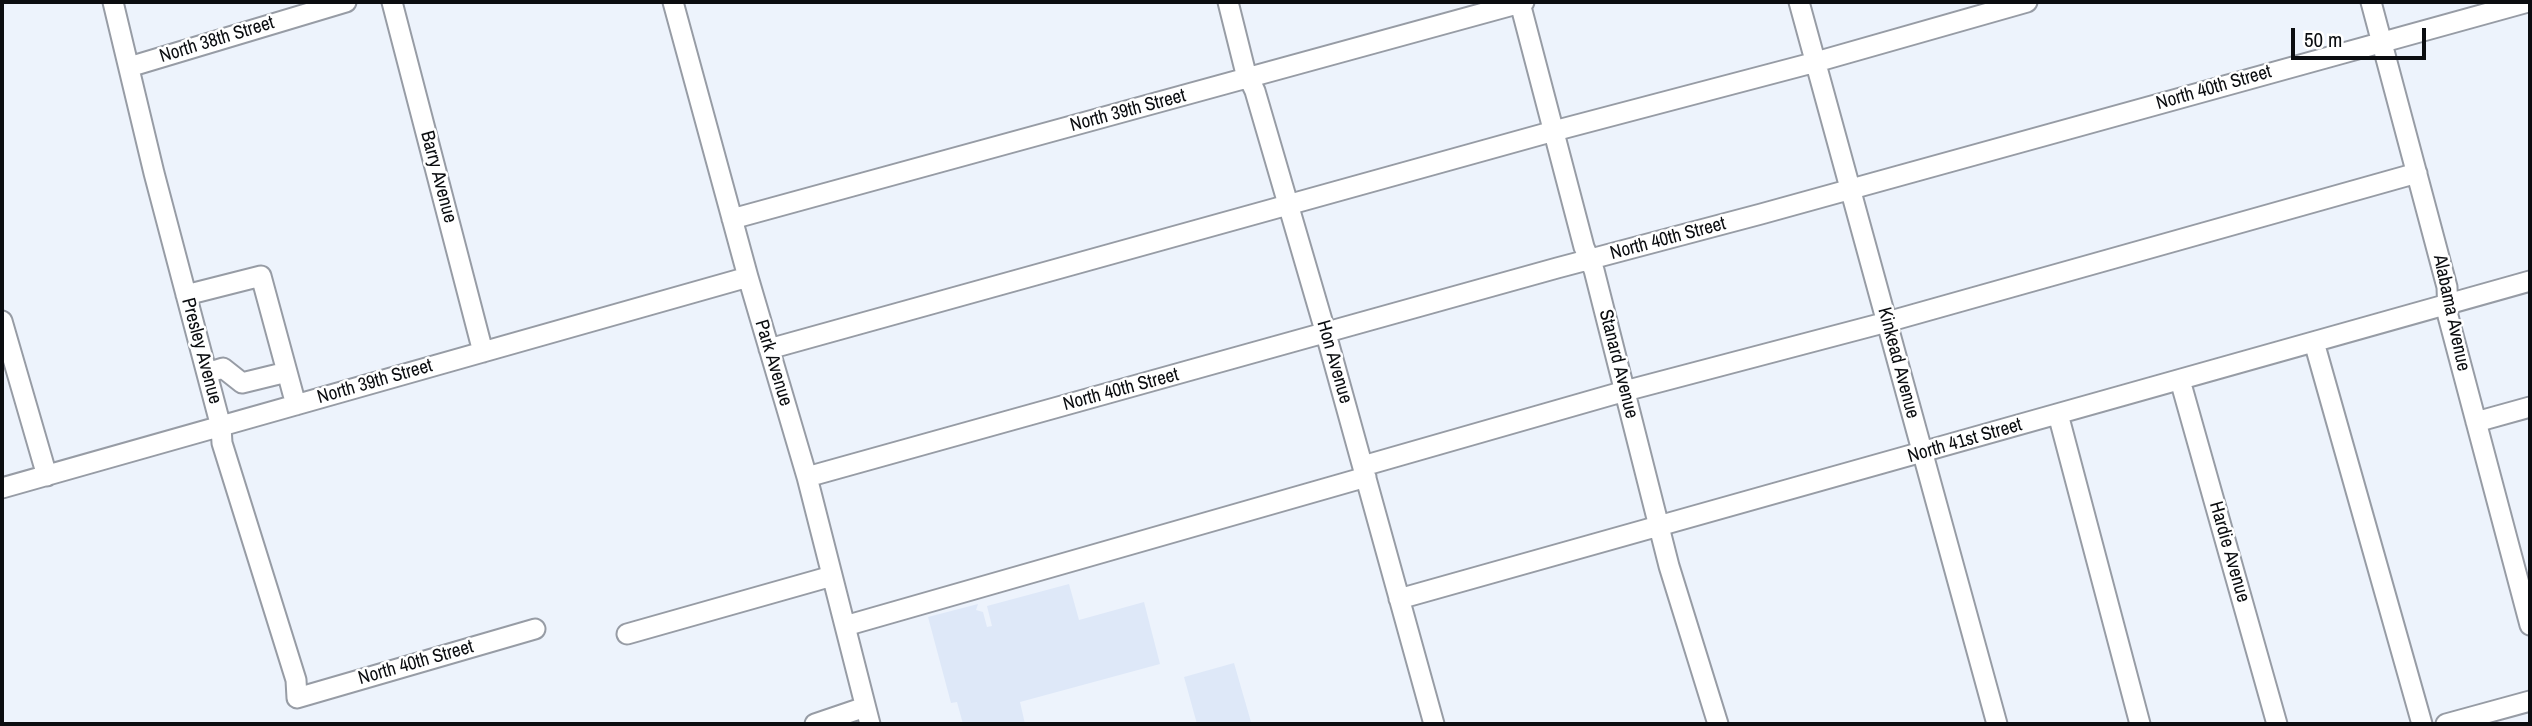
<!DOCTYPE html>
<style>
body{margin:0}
#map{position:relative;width:2532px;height:726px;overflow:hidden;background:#edf3fc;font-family:"Archivo Narrow",sans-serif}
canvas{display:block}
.frame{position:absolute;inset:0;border:4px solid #0b0d10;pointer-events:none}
.scale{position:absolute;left:2291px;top:28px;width:135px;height:32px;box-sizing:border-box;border:4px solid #0b0d10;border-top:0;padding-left:9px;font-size:21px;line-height:24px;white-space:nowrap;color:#0b0d10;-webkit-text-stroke:5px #fff;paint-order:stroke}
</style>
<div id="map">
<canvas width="2532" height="726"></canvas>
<div class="frame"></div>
<div class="scale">50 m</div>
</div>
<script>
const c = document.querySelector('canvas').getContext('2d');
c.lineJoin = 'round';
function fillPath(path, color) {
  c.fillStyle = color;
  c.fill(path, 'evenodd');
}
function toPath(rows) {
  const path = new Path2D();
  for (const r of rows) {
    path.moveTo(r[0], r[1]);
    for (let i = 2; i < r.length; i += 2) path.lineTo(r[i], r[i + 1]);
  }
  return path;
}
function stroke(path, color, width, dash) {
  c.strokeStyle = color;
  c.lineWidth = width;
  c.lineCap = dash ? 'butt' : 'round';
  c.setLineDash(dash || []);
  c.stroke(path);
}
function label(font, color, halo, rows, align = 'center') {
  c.font = font + ' "Archivo Narrow",sans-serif';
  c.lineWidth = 5;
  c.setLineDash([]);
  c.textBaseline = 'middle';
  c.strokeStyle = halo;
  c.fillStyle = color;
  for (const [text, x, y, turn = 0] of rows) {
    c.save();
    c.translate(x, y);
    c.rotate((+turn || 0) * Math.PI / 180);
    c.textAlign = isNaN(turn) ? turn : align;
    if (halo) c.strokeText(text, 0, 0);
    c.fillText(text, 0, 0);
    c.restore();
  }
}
fillPath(toPath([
 [1069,584,1079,620,1144,602,1160,664,1020,702,1025,724,963,724,957,702,951,703,928,617,978,604,976,610,983,612,987,627,992,626,987,606],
 [1234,663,1251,722,1197,724,1184,677]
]), '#dee8f8');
const minor = toPath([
 [113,2,154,173,221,427,222,443,296,680,297,698,535,629],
 [392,2,483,352],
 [673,2,748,277,807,477,870,724],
 [1228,2,1245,70,1255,91,1326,334,1434,724],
 [1799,2,1997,724],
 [2371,2,2447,287,2448,316,2530,625],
 [1520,3,1584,247,1594,270,1669,566,1718,724],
 [129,67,346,2],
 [732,219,1524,2],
 [186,295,261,276,296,405],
 [2,321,47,476],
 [2314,342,2422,724],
 [769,349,1554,131,1816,62,2027,2],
 [207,373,223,368,242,383,287,372],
 [2180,380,2277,724],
 [2058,414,2140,724],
 [2476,422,2530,407],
 [1363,466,1625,391,1887,322,2417,173],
 [807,477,1557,268,1761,214,2528,2],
 [2,488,748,277],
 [1399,599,2530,281],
 [845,626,1366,477],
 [627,634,832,576],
 [815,724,865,707],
 [2446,724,2530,701]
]);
stroke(minor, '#979ca5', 23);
stroke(minor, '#fff', 19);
label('19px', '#0b0d10', '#fff', [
 ["North 38th Street",217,40,-17],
 ["North 40th Street",2214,88,-16],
 ["North 39th Street",1128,111,-15],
 ["Barry Avenue",438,177,75],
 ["North 40th Street",1668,239,-15],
 ["Alabama Avenue",2451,313,78],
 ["Presley Avenue",201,351,75],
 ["Hon Avenue",1334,362,74],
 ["Park Avenue",773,363,73],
 ["Kinkead Avenue",1898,363,75],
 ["Stanard Avenue",1618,364,76],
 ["North 39th Street",375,382,-16],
 ["North 40th Street",1121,390,-15],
 ["North 41st Street",1965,441,-16],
 ["Hardie Avenue",2229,552,74],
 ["North 40th Street",416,663,-16]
]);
</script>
